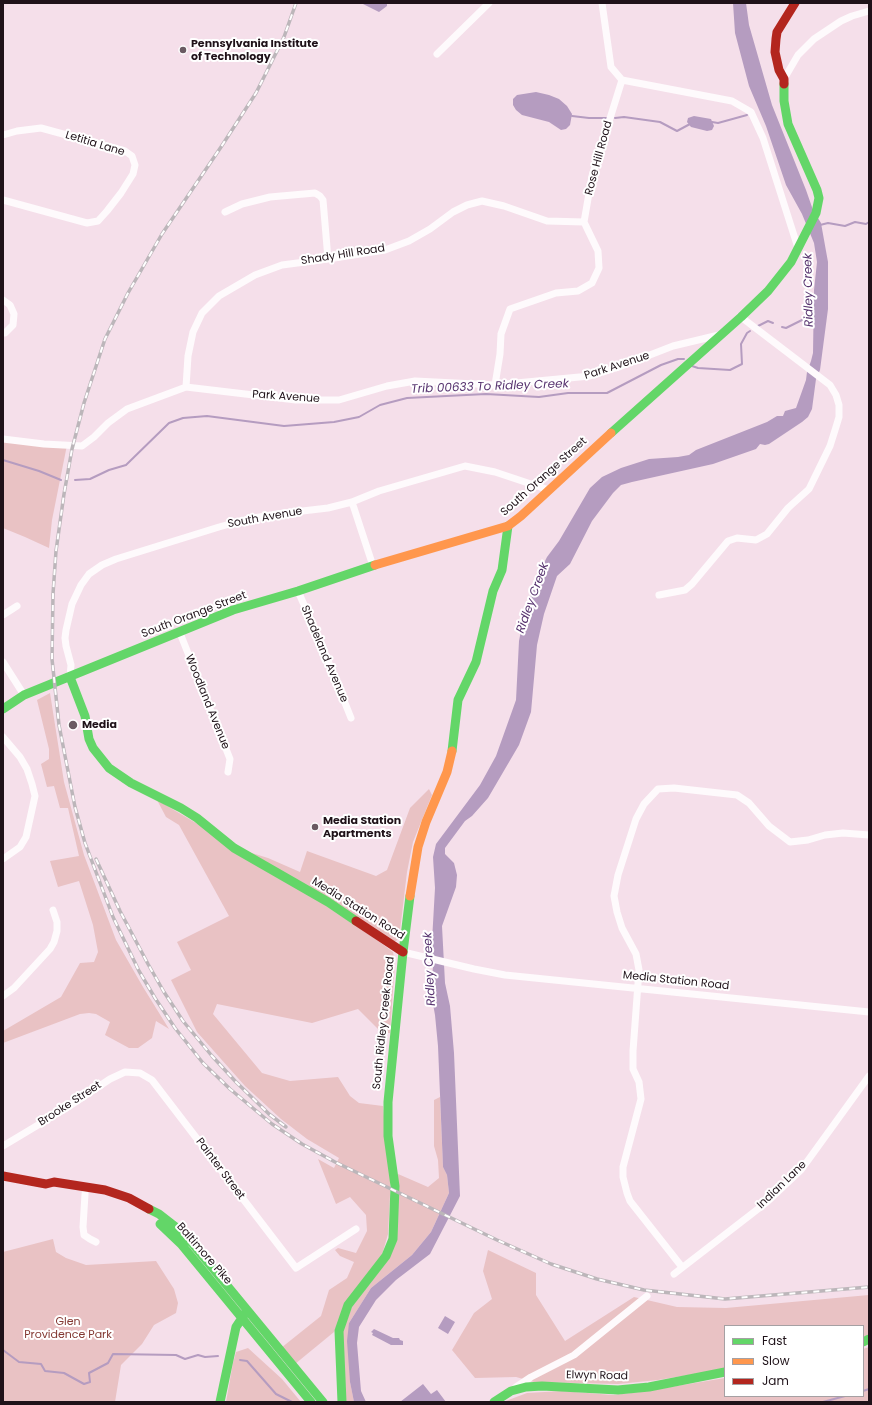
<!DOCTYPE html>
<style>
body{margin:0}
#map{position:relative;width:872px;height:1405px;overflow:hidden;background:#f5dfea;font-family:Poppins,sans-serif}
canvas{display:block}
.frame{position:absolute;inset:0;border:4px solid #1f1219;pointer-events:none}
.legend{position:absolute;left:724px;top:1325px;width:140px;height:72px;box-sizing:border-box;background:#fff;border:1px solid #a5a0a3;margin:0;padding:5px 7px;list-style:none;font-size:12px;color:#1f1219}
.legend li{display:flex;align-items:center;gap:8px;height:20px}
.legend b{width:20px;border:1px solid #a5a0a3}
</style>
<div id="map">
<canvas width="872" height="1405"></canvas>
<div class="frame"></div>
<ul class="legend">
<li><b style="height:5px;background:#63d668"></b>Fast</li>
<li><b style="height:5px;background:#ff974d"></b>Slow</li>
<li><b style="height:5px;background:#b3261e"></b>Jam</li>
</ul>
</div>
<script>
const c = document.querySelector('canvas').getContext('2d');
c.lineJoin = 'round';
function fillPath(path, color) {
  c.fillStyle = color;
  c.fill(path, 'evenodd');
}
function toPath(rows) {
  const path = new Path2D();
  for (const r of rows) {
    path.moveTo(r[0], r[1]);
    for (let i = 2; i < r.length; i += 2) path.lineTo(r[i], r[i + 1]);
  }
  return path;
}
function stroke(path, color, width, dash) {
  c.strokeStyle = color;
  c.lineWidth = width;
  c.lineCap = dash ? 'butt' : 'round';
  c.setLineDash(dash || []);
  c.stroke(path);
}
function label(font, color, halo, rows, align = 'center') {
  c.font = font + ' Poppins,sans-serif';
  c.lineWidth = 4;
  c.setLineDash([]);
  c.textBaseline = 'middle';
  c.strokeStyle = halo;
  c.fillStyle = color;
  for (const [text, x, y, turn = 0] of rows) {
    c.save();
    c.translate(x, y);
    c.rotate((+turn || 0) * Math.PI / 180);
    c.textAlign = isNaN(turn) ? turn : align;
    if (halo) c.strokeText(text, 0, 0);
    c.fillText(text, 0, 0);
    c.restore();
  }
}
fillPath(toPath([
 [3,439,67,445,52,520,49,548,25,537,3,528],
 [50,693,64,782,84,855,116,940,143,987,169,1029,156,1021,152,1038,138,1048,129,1048,105,1035,110,1022,96,1014,89,1013,80,1014,3,1043,3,1031,61,997,80,963,94,962,98,952,93,925,79,881,58,887,50,861,79,856,68,808,60,808,54,786,47,787,41,764,49,759,49,749,37,700],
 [429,789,432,795,413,842,407,872,399,939,394,942,242,850,268,858,300,872,307,851,376,876,387,870,410,808],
 [157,800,196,823,325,905,377,940,393,952,395,963,390,1033,382,1033,358,1009,312,1023,217,1004,213,1014,262,1073,290,1081,338,1077,350,1096,359,1103,383,1106,390,1176,390,1195,388,1234,382,1255,347,1304,334,1332,295,1364,281,1348,321,1316,329,1290,347,1278,354,1262,340,1256,335,1250,338,1248,356,1253,367,1231,366,1215,350,1197,336,1204,318,1159,334,1168,339,1158,307,1139,281,1119,245,1086,197,1032,171,980,191,970,177,942,229,916,179,825,166,817],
 [440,1097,443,1167,447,1175,449,1193,431,1232,412,1255,371,1288,349,1323,350,1382,354,1402,346,1402,342,1333,352,1307,385,1264,398,1174,428,1187,439,1178,438,1160,434,1146,434,1100],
 [53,1239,56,1252,66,1258,86,1265,156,1261,174,1289,178,1303,176,1313,154,1325,142,1344,121,1365,115,1402,3,1402,3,1252],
 [488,1250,536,1273,536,1295,565,1341,634,1297,677,1307,726,1308,869,1295,869,1335,863,1337,863,1326,725,1326,725,1369,658,1380,618,1384,534,1382,516,1377,475,1378,452,1350,474,1313,492,1299,483,1271],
 [869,1347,869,1402,503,1402,527,1393,562,1391,613,1395,640,1392,725,1378,725,1396,863,1396,863,1349],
 [248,1348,282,1379,301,1402,226,1402,233,1363,236,1352]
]), '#e9c2c4');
fillPath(toPath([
 [361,3,387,3,387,6,379,12],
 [733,3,746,3,749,25,772,105,806,190,813,210,821,223,826,251,828,262,828,309,820,370,816,379,812,409,808,417,802,422,769,444,765,445,760,444,756,449,713,464,632,482,621,485,613,493,592,521,570,564,557,576,544,614,537,645,531,712,519,745,488,798,472,816,465,821,445,848,445,854,454,863,457,875,456,887,442,926,445,983,450,1006,454,1053,460,1196,430,1254,396,1280,376,1300,359,1327,357,1343,361,1391,366,1402,354,1402,350,1382,347,1341,349,1323,371,1288,412,1255,431,1232,449,1193,447,1175,443,1167,438,1046,435,1015,431,993,433,966,432,941,435,888,433,857,436,844,480,785,496,756,516,700,519,641,525,610,536,579,547,557,559,541,590,488,602,477,621,468,649,459,678,457,689,455,696,450,767,422,777,416,783,416,785,411,796,408,806,380,807,372,811,361,813,353,814,290,817,262,814,243,802,214,786,185,766,126,749,86,735,33],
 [536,92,549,95,559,99,567,106,572,114,570,125,566,129,561,130,549,122,522,115,516,110,513,105,513,99,517,95],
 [694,116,711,119,714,126,712,130,707,131,691,127,687,122,688,118],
 [445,1316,455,1322,448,1334,438,1328],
 [374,1329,393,1338,399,1338,400,1340,403,1341,403,1345,391,1345,372,1335,373,1333,371,1332],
 [423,1384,431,1394,437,1390,446,1402,400,1402]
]), '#b59cc0');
stroke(toPath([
 [572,116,589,118,607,118],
 [615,118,624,117,660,122,677,131,690,124],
 [712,122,718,123,747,115],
 [820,225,828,223,845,226,855,222,866,224,869,222],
 [758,326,768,321,773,323],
 [782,327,786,328,814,314],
 [692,366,698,368,730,370,742,364,741,344,747,333,750,331],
 [3,460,39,471,61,480],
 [75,480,90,479,109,470,126,465,169,423,183,418,207,416,284,426,334,422,359,417,380,405,407,398,486,394,539,397,568,393,607,393,661,365,678,359,684,359],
 [3,1350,19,1362,41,1364,45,1371,64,1373,84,1384,90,1382,89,1373,108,1363,113,1354,176,1355,185,1359,198,1355,205,1357,218,1356],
 [240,1360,247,1361,276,1394,292,1402],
 [863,1391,869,1389],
 [823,1402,845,1396]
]), '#b59cc0', 2);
stroke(toPath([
 [602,3,611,67,622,80,732,101,751,112,763,138,798,248],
 [437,54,489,3],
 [784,79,798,55,814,39,841,21,852,16,869,11],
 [3,135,17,131,41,128,125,151,132,156,135,165,133,174,121,193,107,211,98,221,87,223,3,200],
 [225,212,242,204,270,197,315,193,320,196,323,200,328,259],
 [3,300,10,305,14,314,13,325,5,333,3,333],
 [495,385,500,354,501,334,510,309,556,293,578,291,592,283,599,268,598,251,584,222,592,176,622,80],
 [186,387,188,356,193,332,202,313,219,296,255,275,282,265,328,259,385,250,409,241,430,229,453,212,467,205,482,201,504,206,547,221,584,222],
 [3,439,44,444,82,446,94,437,108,423,127,409,186,387,296,400,339,400,387,386,415,381,495,385,590,376,619,367,673,346,719,335],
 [352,502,373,566],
 [298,591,325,653,351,718],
 [659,595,685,590,692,584,728,541,737,538,756,540,767,534,788,508,809,489,830,446,836,427,839,417,839,405,836,395,830,385,741,317],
 [3,615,17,606],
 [180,633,230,759,228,772],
 [3,662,24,695],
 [70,677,71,665,66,646,65,638,66,630,72,604,81,585,89,574,102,565,116,559,219,527,248,519,277,514,328,508,352,502,379,491,465,466,495,472,549,490],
 [3,737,20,757,27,769,32,784,35,796,26,837,20,847,3,859],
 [403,952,474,969,505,975,869,1012],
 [3,996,14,988,50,949,54,942,57,931,57,922,53,910],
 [3,1146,68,1107,110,1079,125,1072,140,1073,152,1080,296,1268,356,1229],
 [85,1194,83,1227,84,1235,90,1239,96,1242],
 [682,1267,630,1201,627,1193,623,1177,623,1167,641,1099,639,1082,633,1069,633,1051,639,970,636,954,622,928,617,912,614,896,618,875,636,819,644,804,658,789,674,788,737,795,749,803,769,826,790,842,808,840,825,835,843,833,869,835],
 [674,1274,767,1202,801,1170,869,1076],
 [516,1387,531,1377,574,1355,647,1296]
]), '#fefafc', 7);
stroke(toPath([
 [611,433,741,317,768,291,791,262,816,213,819,198,817,190,788,124,784,101,784,84],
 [70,677,85,716,89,739,93,748,109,768,131,783,181,808,197,818,234,848,328,902,356,921],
 [3,709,24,695,233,610,298,591,375,565],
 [452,751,458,700,476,662,493,591,502,570,508,526],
 [149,1209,159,1214,177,1228,192,1243,323,1402],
 [160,1224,181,1244,311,1402],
 [863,1342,869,1339],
 [220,1402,236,1327,246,1312],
 [342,1402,339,1331,348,1305,386,1256,393,1239,395,1186,388,1136,388,1102,403,952,410,896],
 [494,1402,511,1391,526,1387,542,1386,618,1390,649,1387,725,1372]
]), '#63d668', 9);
stroke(toPath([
 [375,565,508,526,521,516,611,433],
 [410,896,418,847,426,822,447,772,452,751]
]), '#ff974d', 9);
stroke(toPath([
 [784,84,784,79,779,70,775,52,776,39,777,32,795,3],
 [356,921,403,952],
 [3,1176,46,1184,54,1182,105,1190,129,1198,149,1209]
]), '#b3261e', 9);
const rail = toPath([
 [296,3,284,37,256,93,221,147,162,234,128,293,105,339,84,403,72,449,64,494,56,551,53,594,52,659,59,725,75,807,85,843,113,917,139,971,155,998,175,1028,203,1063,230,1089,272,1124,302,1144,335,1162,497,1240,551,1264,597,1279,644,1290,725,1299,869,1287],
 [96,859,120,911,148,964,164,992,183,1021,212,1056,236,1082,269,1114,286,1127]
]);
stroke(rail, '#bcb6ba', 3.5);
stroke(rail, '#fff', 2, [6]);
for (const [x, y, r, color] of [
 [183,50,4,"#6a5a62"],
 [73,725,5,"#6a5a62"],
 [315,827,4,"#6a5a62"]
]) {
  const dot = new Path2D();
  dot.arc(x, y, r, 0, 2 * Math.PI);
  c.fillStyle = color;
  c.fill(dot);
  stroke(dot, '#fff', 1.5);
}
label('bold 11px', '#1f1219', '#fff', [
 ["Pennsylvania Institute",191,44],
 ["of Technology",191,57],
 ["Media",82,725],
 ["Media Station",323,821],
 ["Apartments",323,834]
], 'left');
label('11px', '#1f1219', '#fff', [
 ["Letitia Lane",95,144,17],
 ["Rose Hill Road",599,158,-75],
 ["Shady Hill Road",343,255,-9],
 ["Park Avenue",617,366,-18],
 ["Park Avenue",286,397,4],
 ["South Orange Street",544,477,-42],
 ["South Avenue",265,518,-10],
 ["South Orange Street",194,615,-21],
 ["Shadeland Avenue",324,654,67],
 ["Woodland Avenue",207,702,68],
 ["Media Station Road",358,909,32],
 ["Media Station Road",676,981,6],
 ["South Ridley Creek Road",384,1023,-84],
 ["Brooke Street",70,1104,-33],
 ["Painter Street",220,1169,53],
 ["Indian Lane",782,1185,-44],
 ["Baltimore Pike",204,1254,49],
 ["Elwyn Road",597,1376,1]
]);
label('11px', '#843933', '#fff', [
 ["Glen",68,1322],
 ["Providence Park",68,1335]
]);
label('italic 12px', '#57336f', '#fff', [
 ["Ridley Creek",809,290,-91],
 ["Trib 00633 To Ridley Creek",490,387,-2],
 ["Ridley Creek",533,598,-70],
 ["Ridley Creek",430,969,-93]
]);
</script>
